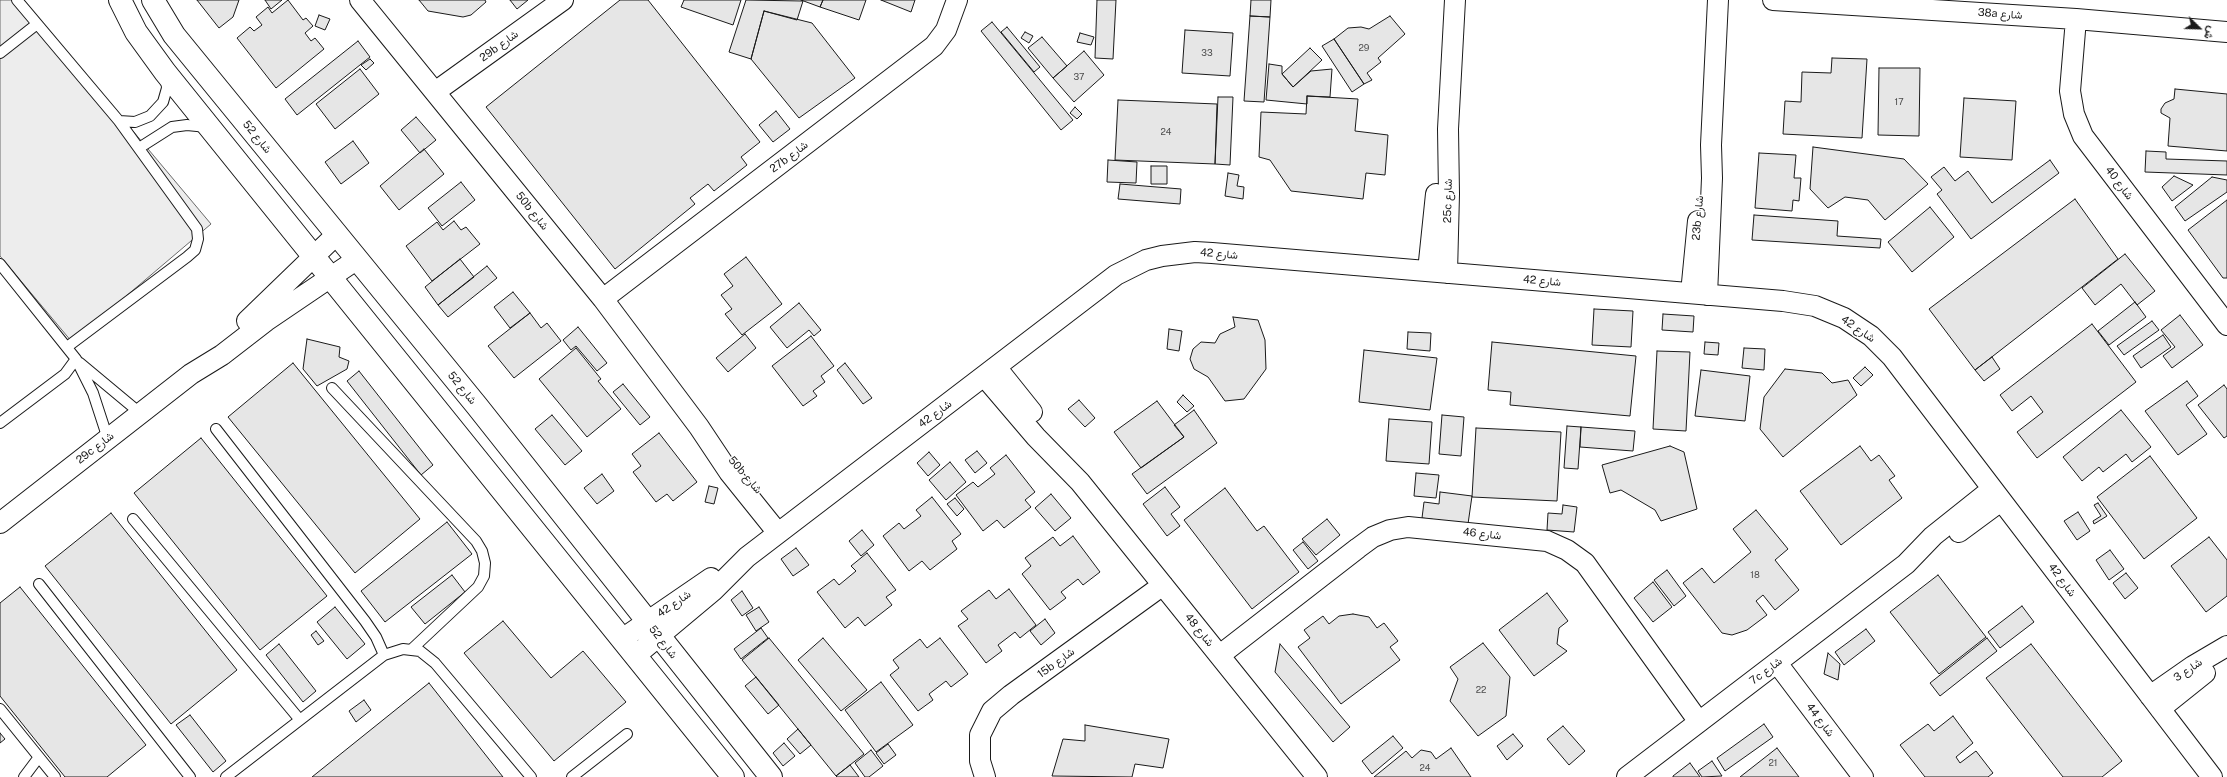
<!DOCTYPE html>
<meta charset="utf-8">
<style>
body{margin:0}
#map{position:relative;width:2227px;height:777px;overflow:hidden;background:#fff;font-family:"Public Sans",Vazirmatn,sans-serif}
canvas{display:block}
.north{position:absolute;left:2179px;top:8px;width:40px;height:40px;-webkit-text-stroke:3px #fff;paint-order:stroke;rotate:113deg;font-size:11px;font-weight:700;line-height:16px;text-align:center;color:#1a1a1a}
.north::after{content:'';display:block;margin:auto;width:14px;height:18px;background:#1a1a1a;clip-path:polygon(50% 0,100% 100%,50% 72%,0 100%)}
</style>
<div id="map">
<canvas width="2227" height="777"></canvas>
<div class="north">ش</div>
</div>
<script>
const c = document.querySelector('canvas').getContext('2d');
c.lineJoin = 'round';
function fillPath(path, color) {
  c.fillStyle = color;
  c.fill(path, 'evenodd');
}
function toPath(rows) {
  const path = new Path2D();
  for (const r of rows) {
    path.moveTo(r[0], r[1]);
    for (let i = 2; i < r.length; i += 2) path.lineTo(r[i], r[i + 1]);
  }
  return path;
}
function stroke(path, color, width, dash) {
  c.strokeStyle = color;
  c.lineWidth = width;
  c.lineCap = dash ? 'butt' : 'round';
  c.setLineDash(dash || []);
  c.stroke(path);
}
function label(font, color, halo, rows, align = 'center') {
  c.font = font + ' "Public Sans",Vazirmatn,sans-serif';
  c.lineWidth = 3;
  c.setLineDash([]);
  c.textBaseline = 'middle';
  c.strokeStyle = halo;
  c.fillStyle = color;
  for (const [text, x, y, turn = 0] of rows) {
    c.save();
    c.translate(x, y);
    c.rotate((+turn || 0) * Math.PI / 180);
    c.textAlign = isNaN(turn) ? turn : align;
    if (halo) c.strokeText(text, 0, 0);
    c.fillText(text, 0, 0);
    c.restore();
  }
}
const built = toPath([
 [0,0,23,0,211,224,72,342,0,256,0,0]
]);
fillPath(built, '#ededed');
stroke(built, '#6a6a6a', 1);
const building = toPath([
 [197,0,239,0,233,17,219,28,197,0],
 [265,0,282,0,271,9,265,0],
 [288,0,303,20,306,18,313,26,305,33,311,41,315,38,324,49,276,88,237,38,250,27,254,31,262,25,256,17,268,7,272,13,288,0],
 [419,0,485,0,486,2,471,15,463,17,428,11,419,0],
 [510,0,528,0,517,9,510,0],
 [620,0,648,0,760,142,741,157,747,165,714,191,708,184,690,198,695,204,615,269,486,107,620,0],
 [684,0,741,0,733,25,681,7,684,0],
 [746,0,803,1,797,20,764,11,751,59,729,52,746,0],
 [801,0,823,0,820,7,801,0],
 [823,0,866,0,859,20,820,7,823,0],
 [881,0,915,0,911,12,881,0],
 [1097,0,1116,0,1113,59,1095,58,1097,0],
 [1251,0,1271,0,1270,17,1250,16,1251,0],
 [764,11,812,23,855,78,799,118,751,59,764,11],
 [319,15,330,19,325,30,315,26,319,15],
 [1250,16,1270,17,1264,102,1244,101,1250,16],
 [1390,16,1405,34,1378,58,1381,62,1367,73,1372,80,1364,84,1334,39,1348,28,1361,27,1369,29,1390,16],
 [992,22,1073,120,1061,130,981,31,992,22],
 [1007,27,1040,67,1034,72,1001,32,1007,27],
 [1185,30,1233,33,1230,76,1182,73,1185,30],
 [1025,32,1033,36,1029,43,1021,38,1025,32],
 [1080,33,1094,37,1091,45,1077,42,1080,33],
 [1042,37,1067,66,1053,78,1028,48,1042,37],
 [1334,39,1364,84,1352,92,1322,46,1334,39],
 [358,41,370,57,297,115,285,99,358,41],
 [1310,48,1322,60,1293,87,1282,74,1310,48],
 [1084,51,1104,75,1074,102,1053,78,1084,51],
 [1832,58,1867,59,1862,138,1783,134,1785,101,1801,102,1802,72,1831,73,1832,58],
 [370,59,374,63,366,70,361,65,370,59],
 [1269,64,1282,66,1282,74,1293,87,1311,71,1332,69,1330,97,1307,96,1307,104,1266,100,1269,64],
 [1879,68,1920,68,1919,136,1878,135,1879,68],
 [360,69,379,94,335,129,316,104,360,69],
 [2175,89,2227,94,2227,151,2168,146,2170,118,2161,113,2161,109,2165,103,2174,99,2175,89],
 [1307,96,1358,99,1355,131,1388,135,1385,175,1366,173,1363,199,1291,191,1270,160,1259,157,1261,112,1306,114,1307,96],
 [1218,97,1233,97,1230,165,1215,164,1218,97],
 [1964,98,2016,101,2012,160,1960,157,1964,98],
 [1118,100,1217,104,1215,164,1115,160,1118,100],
 [1075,107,1082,114,1077,119,1070,113,1075,107],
 [776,111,790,129,773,142,759,125,776,111],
 [416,117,436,140,420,153,401,130,416,117],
 [353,141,369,163,341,184,325,162,353,141],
 [1813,147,1904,159,1928,184,1885,220,1868,200,1845,197,1828,208,1810,189,1813,147],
 [424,149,444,174,399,210,380,186,424,149],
 [2146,151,2166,152,2166,159,2227,161,2227,175,2145,172,2146,151],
 [1759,153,1796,155,1794,178,1801,178,1799,201,1793,200,1792,211,1755,208,1759,153],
 [1108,160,1137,162,1136,183,1107,182,1108,160],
 [2050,160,2059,173,1971,239,1937,194,1942,190,1931,177,1944,167,1955,181,1968,171,1992,203,2050,160],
 [1151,166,1167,166,1167,184,1151,184,1151,166],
 [1228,173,1239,175,1237,186,1244,187,1243,199,1225,196,1228,173],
 [2174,176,2193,185,2172,201,2162,187,2174,176],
 [2212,177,2227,180,2227,192,2185,221,2175,207,2212,177],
 [461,182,475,200,442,226,428,208,461,182],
 [1120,184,1181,189,1180,204,1118,199,1120,184],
 [2075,199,2118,259,1975,370,1929,309,2075,199],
 [2227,200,2227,278,2223,278,2188,230,2227,200],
 [1930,207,1954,237,1912,272,1888,242,1930,207],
 [1754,215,1838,221,1837,236,1881,239,1880,248,1752,240,1754,215],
 [454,221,461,230,466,227,480,244,432,281,406,246,437,222,443,230,454,221],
 [2125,254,2155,291,2137,305,2121,284,2095,305,2082,288,2125,254],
 [746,257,782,304,742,335,725,314,732,309,721,295,733,286,724,274,746,257],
 [460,259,474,277,438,305,425,287,460,259],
 [487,266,497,278,448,317,438,305,487,266],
 [513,292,530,313,510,328,494,307,513,292],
 [2135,302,2146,317,2109,345,2098,331,2135,302],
 [799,303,821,330,814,336,809,330,787,348,770,327,799,303],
 [1594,309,1633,311,1631,347,1592,345,1594,309],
 [530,313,541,328,547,323,561,341,514,378,488,346,530,313],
 [1663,314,1694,316,1693,332,1662,330,1663,314],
 [2180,315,2203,345,2172,368,2163,356,2175,347,2161,330,2180,315],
 [1233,317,1258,320,1265,340,1266,369,1244,399,1225,401,1208,377,1194,369,1190,359,1193,349,1201,342,1215,343,1220,334,1235,327,1233,317],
 [2152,321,2159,330,2124,355,2117,346,2152,321],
 [2092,324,2136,382,2037,458,2017,432,2043,412,2031,396,2012,411,2000,395,2092,324],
 [578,327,607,363,597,371,576,346,571,350,563,340,578,327],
 [1169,329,1182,331,1179,351,1167,349,1169,329],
 [1408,332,1431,333,1430,351,1407,349,1408,332],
 [745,334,756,348,728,372,716,358,745,334],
 [2163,335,2171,347,2141,368,2133,356,2163,335],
 [811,336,834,366,821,376,825,382,813,391,817,396,803,406,772,366,811,336],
 [307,339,340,347,339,357,349,361,347,369,317,386,303,369,307,339],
 [1492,342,1636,356,1630,416,1510,405,1511,392,1488,390,1492,342],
 [1705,342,1719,343,1718,355,1704,354,1705,342],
 [576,348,601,379,598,381,621,409,587,437,539,379,576,348],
 [1744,348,1765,349,1764,370,1742,368,1744,348],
 [1364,350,1437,358,1430,410,1359,402,1364,350],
 [1657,351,1690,352,1686,431,1653,429,1657,351],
 [1992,357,2000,369,1984,381,1975,370,1992,357],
 [293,363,420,519,355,573,228,417,293,363],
 [845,363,872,398,863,404,837,370,845,363],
 [1865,367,1873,375,1861,386,1853,378,1865,367],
 [1785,369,1822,373,1832,383,1848,380,1857,395,1783,457,1760,429,1764,397,1785,369],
 [1701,370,1750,376,1745,421,1695,416,1701,370],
 [359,371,433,465,421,475,347,381,359,371],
 [2187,381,2198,396,2186,405,2207,434,2178,455,2145,411,2187,381],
 [623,384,650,417,640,425,613,392,623,384],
 [2224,385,2227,389,2227,436,2224,438,2198,405,2224,385],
 [1183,395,1194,406,1187,412,1177,402,1183,395],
 [1079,400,1095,418,1085,427,1068,409,1079,400],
 [1157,401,1184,437,1141,468,1114,432,1157,401],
 [1194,410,1217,443,1147,494,1132,474,1184,437,1174,425,1194,410],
 [2121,410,2151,447,2132,462,2126,454,2103,472,2099,467,2082,481,2063,457,2121,410],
 [552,415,582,451,565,465,535,429,552,415],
 [1442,415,1464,417,1461,456,1439,454,1442,415],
 [1389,419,1432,422,1429,464,1386,461,1389,419],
 [1567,426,1581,427,1578,469,1564,468,1567,426],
 [1581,427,1635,431,1633,451,1580,447,1581,427],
 [1476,428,1561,432,1557,501,1472,497,1476,428],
 [659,433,697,482,673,501,667,494,656,502,633,472,641,466,632,454,659,433],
 [201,438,327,596,260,650,134,493,201,438],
 [1670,446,1684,452,1697,509,1661,521,1655,510,1621,490,1610,493,1602,465,1670,446],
 [1860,446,1871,461,1879,455,1895,476,1889,480,1902,498,1841,545,1800,491,1860,446],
 [977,451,987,463,975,473,965,460,977,451],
 [929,452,940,465,928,476,917,463,929,452],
 [1006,455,1035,492,1025,500,1031,507,1004,528,997,520,983,531,956,495,973,482,978,487,995,474,990,468,1006,455],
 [2150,456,2197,518,2144,559,2097,497,2150,456],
 [950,462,966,482,946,500,929,480,950,462],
 [1416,473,1439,475,1436,498,1414,496,1416,473],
 [602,474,614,491,597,504,584,488,602,474],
 [709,486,718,488,714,504,705,502,709,486],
 [1165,487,1180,507,1171,514,1180,526,1167,536,1143,504,1165,487],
 [1225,488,1257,531,1264,526,1299,572,1252,609,1184,520,1225,488],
 [1440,492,1472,496,1468,524,1422,518,1424,502,1439,504,1440,492],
 [1051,494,1071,518,1055,531,1035,508,1051,494],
 [932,497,961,534,952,541,957,549,930,570,922,561,909,571,883,536,899,523,904,529,921,516,916,510,932,497],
 [955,498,964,509,957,516,947,504,955,498],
 [2098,503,2107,516,2094,524,2093,521,2101,516,2094,505,2098,503],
 [1563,505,1577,507,1574,532,1547,530,1548,513,1562,514,1563,505],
 [1756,510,1788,549,1775,560,1799,590,1775,610,1763,595,1756,601,1767,615,1747,630,1732,635,1722,633,1683,583,1702,568,1714,583,1751,552,1733,529,1756,510],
 [2078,512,2090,531,2077,540,2064,521,2078,512],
 [111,513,237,670,171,724,45,566,111,513],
 [1327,519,1340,535,1316,555,1302,539,1327,519],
 [447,522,472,554,385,622,361,591,447,522],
 [862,530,874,545,861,556,849,541,862,530],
 [1073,536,1100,572,1083,585,1078,579,1061,592,1066,598,1050,610,1022,574,1031,566,1025,558,1053,537,1060,546,1073,536],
 [2209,537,2227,560,2227,596,2206,612,2171,566,2209,537],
 [1303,542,1318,561,1308,569,1293,550,1303,542],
 [796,548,809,565,793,576,781,559,796,548],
 [2110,550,2124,569,2109,580,2096,560,2110,550],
 [867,553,896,590,886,597,892,605,865,626,858,617,845,628,817,592,834,579,839,585,856,571,851,566,867,553],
 [1667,570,1686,596,1674,606,1654,580,1667,570],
 [2126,573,2138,588,2125,599,2113,583,2126,573],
 [452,575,465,592,425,624,411,607,452,575],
 [1938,575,1986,637,1939,674,1890,612,1938,575],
 [1653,582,1672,607,1653,622,1634,598,1653,582],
 [20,587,146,745,107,777,65,777,0,696,0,603,20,587],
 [1009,589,1036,625,1020,638,1015,632,998,645,1002,651,986,663,958,626,968,619,961,611,989,590,996,599,1009,589],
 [742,591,753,608,742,616,731,600,742,591],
 [1547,593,1568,621,1559,628,1557,644,1567,651,1534,676,1499,630,1547,593],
 [2022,606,2034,622,2000,648,1988,632,2022,606],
 [335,607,365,644,347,659,317,622,335,607],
 [759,607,769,622,756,631,746,615,759,607],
 [1353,614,1369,617,1377,628,1384,623,1398,641,1390,647,1400,660,1341,704,1298,647,1310,638,1304,630,1323,616,1329,624,1339,616,1353,614],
 [1045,619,1055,633,1041,645,1030,631,1045,619],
 [503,621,551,678,583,651,626,702,554,761,464,653,503,621],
 [761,628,768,638,741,659,734,649,761,628],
 [1866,629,1875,641,1844,665,1835,652,1866,629],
 [316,631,324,641,318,645,311,635,316,631],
 [769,638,864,754,836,776,742,660,769,638],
 [823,638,867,690,841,711,798,660,823,638],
 [940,638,968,674,951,687,946,681,929,694,933,700,918,711,890,675,899,668,893,660,920,639,927,648,940,638],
 [1987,638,1997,651,1940,696,1930,683,1987,638],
 [1483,643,1510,677,1506,716,1478,736,1450,701,1458,679,1450,667,1483,643],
 [279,644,316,691,303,702,266,655,279,644],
 [1280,644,1350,727,1333,742,1275,672,1280,644],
 [2031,644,2122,761,2102,777,2063,777,1986,678,2031,644],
 [1828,653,1840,664,1838,680,1824,674,1828,653],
 [756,677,779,705,768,714,745,686,756,677],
 [881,682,913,725,876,752,845,710,881,682],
 [429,683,503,777,312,777,429,683],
 [364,700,371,710,356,722,349,711,364,700],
 [190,715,226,761,213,772,176,725,190,715],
 [1953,716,1973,743,1956,757,1960,763,1976,751,1993,773,1988,777,1925,777,1900,745,1928,724,1934,731,1953,716],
 [1764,724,1773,737,1725,771,1717,758,1764,724],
 [1085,725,1169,739,1163,768,1135,764,1132,777,1052,776,1063,739,1085,741,1085,725],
 [1563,726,1585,751,1569,765,1547,739,1563,726],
 [798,729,811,745,800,754,787,739,798,729],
 [0,733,5,739,0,743,0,733],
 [1513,734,1523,746,1507,760,1497,746,1513,734],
 [1393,736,1403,748,1372,774,1362,761,1393,736],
 [784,743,795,756,783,766,773,753,784,743],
 [888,744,896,755,884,764,876,753,888,744],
 [1451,748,1471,777,1374,777,1406,751,1412,758,1421,750,1431,752,1436,759,1451,748],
 [1777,748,1799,777,1740,777,1777,748],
 [871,750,883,766,869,777,865,777,855,763,871,750],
 [1712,761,1722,776,1702,777,1698,771,1712,761],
 [1690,763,1700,777,1673,777,1673,776,1690,763],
 [850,765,859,777,837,777,836,776,850,765]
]);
fillPath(building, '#e6e6e6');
stroke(building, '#1a1a1a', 1);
const service = toPath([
 [17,0,119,121,197,229,198,239,195,250,187,257,67,347],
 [0,53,37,24],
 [119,121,135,122,150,116,163,102,167,88,166,78],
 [139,148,172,127,187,125,207,127],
 [0,264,76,359,93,393,108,439],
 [80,363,140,413],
 [332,388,476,541,482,551,485,563,484,576,478,587,412,649],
 [0,423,65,374,76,359],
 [216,429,365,621,376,637,384,655],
 [133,519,300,720],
 [39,584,190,777],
 [0,709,55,777],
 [24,777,39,757],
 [226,777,384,655,403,649,420,651,435,663,531,777],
 [572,777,627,734]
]);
const minor = toPath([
 [360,0,603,299,699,427,729,472,778,533],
 [1773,0,2076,19,2227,32],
 [2076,19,2070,91,2074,114,2083,136,2227,325],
 [435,92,563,0],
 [1428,271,1436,194],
 [1447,273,1449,194,1448,129,1455,0],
 [1691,293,1698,221],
 [1707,295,1712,178,1711,145,1718,0],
 [603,299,934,46,946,30,957,0],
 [247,321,336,235],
 [996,367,1032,412],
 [984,376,1036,437,1080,482,1317,777],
 [0,523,191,374,222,355,266,321,356,260],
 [1959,532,2001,501],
 [622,639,711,578],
 [1220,655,1358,548,1373,537,1390,530,1408,527,1547,541,1567,550,1585,563,1699,722],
 [635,656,714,590,747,557,1116,275,1146,260,1162,256,1195,252,1212,253,1783,301,1815,306,1844,318,1871,336,1892,357,2212,777],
 [1777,663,1863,777],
 [2150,696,2193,666,2227,646],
 [2160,709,2205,673],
 [985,777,980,761,980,735,992,711,1011,695,1163,585],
 [1627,777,1906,564,1933,536,1992,489]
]);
const tertiary = toPath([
 [120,0,136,32,165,72,733,777],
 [153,0,174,35,477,406,771,777]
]);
stroke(service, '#1a1a1a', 12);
stroke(minor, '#1a1a1a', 22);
stroke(tertiary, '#1a1a1a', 24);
stroke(service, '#fff', 10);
stroke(minor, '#fff', 20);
stroke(tertiary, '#fff', 22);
label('9px', '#4d4d4d', null, [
 ["29",1364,48],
 ["33",1207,53],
 ["37",1079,77],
 ["17",1899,102],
 ["24",1166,132],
 ["18",1755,575],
 ["22",1481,690],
 ["21",1773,763],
 ["24",1425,768]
]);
label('11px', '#1a1a1a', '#fff', [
 ["38a شارع",2000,14,4],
 ["29b شارع",499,46,-36],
 ["شارع 52",257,137,51],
 ["27b شارع",789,157,-37],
 ["شارع 40",2119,183,53],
 ["25c شارع",1448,201,-89],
 ["50b شارع",532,211,51],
 ["23b شارع",1698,218,-85],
 ["شارع 42",1219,254,5],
 ["شارع 42",1542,281,5],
 ["شارع 42",1858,329,34],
 ["شارع 52",462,388,51],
 ["شارع 42",935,414,-37],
 ["29c شارع",95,448,-38],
 ["50b شارع",745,475,49],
 ["شارع 46",1482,534,6],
 ["شارع 42",2062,580,53],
 ["شارع 42",674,604,-35],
 ["شارع 48",1199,630,51],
 ["شارع 52",663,642,52],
 ["15b شارع",1056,663,-36],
 ["شارع 3",2188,670,-34],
 ["7c شارع",1766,671,-37],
 ["شارع 44",1820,720,53]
]);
</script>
